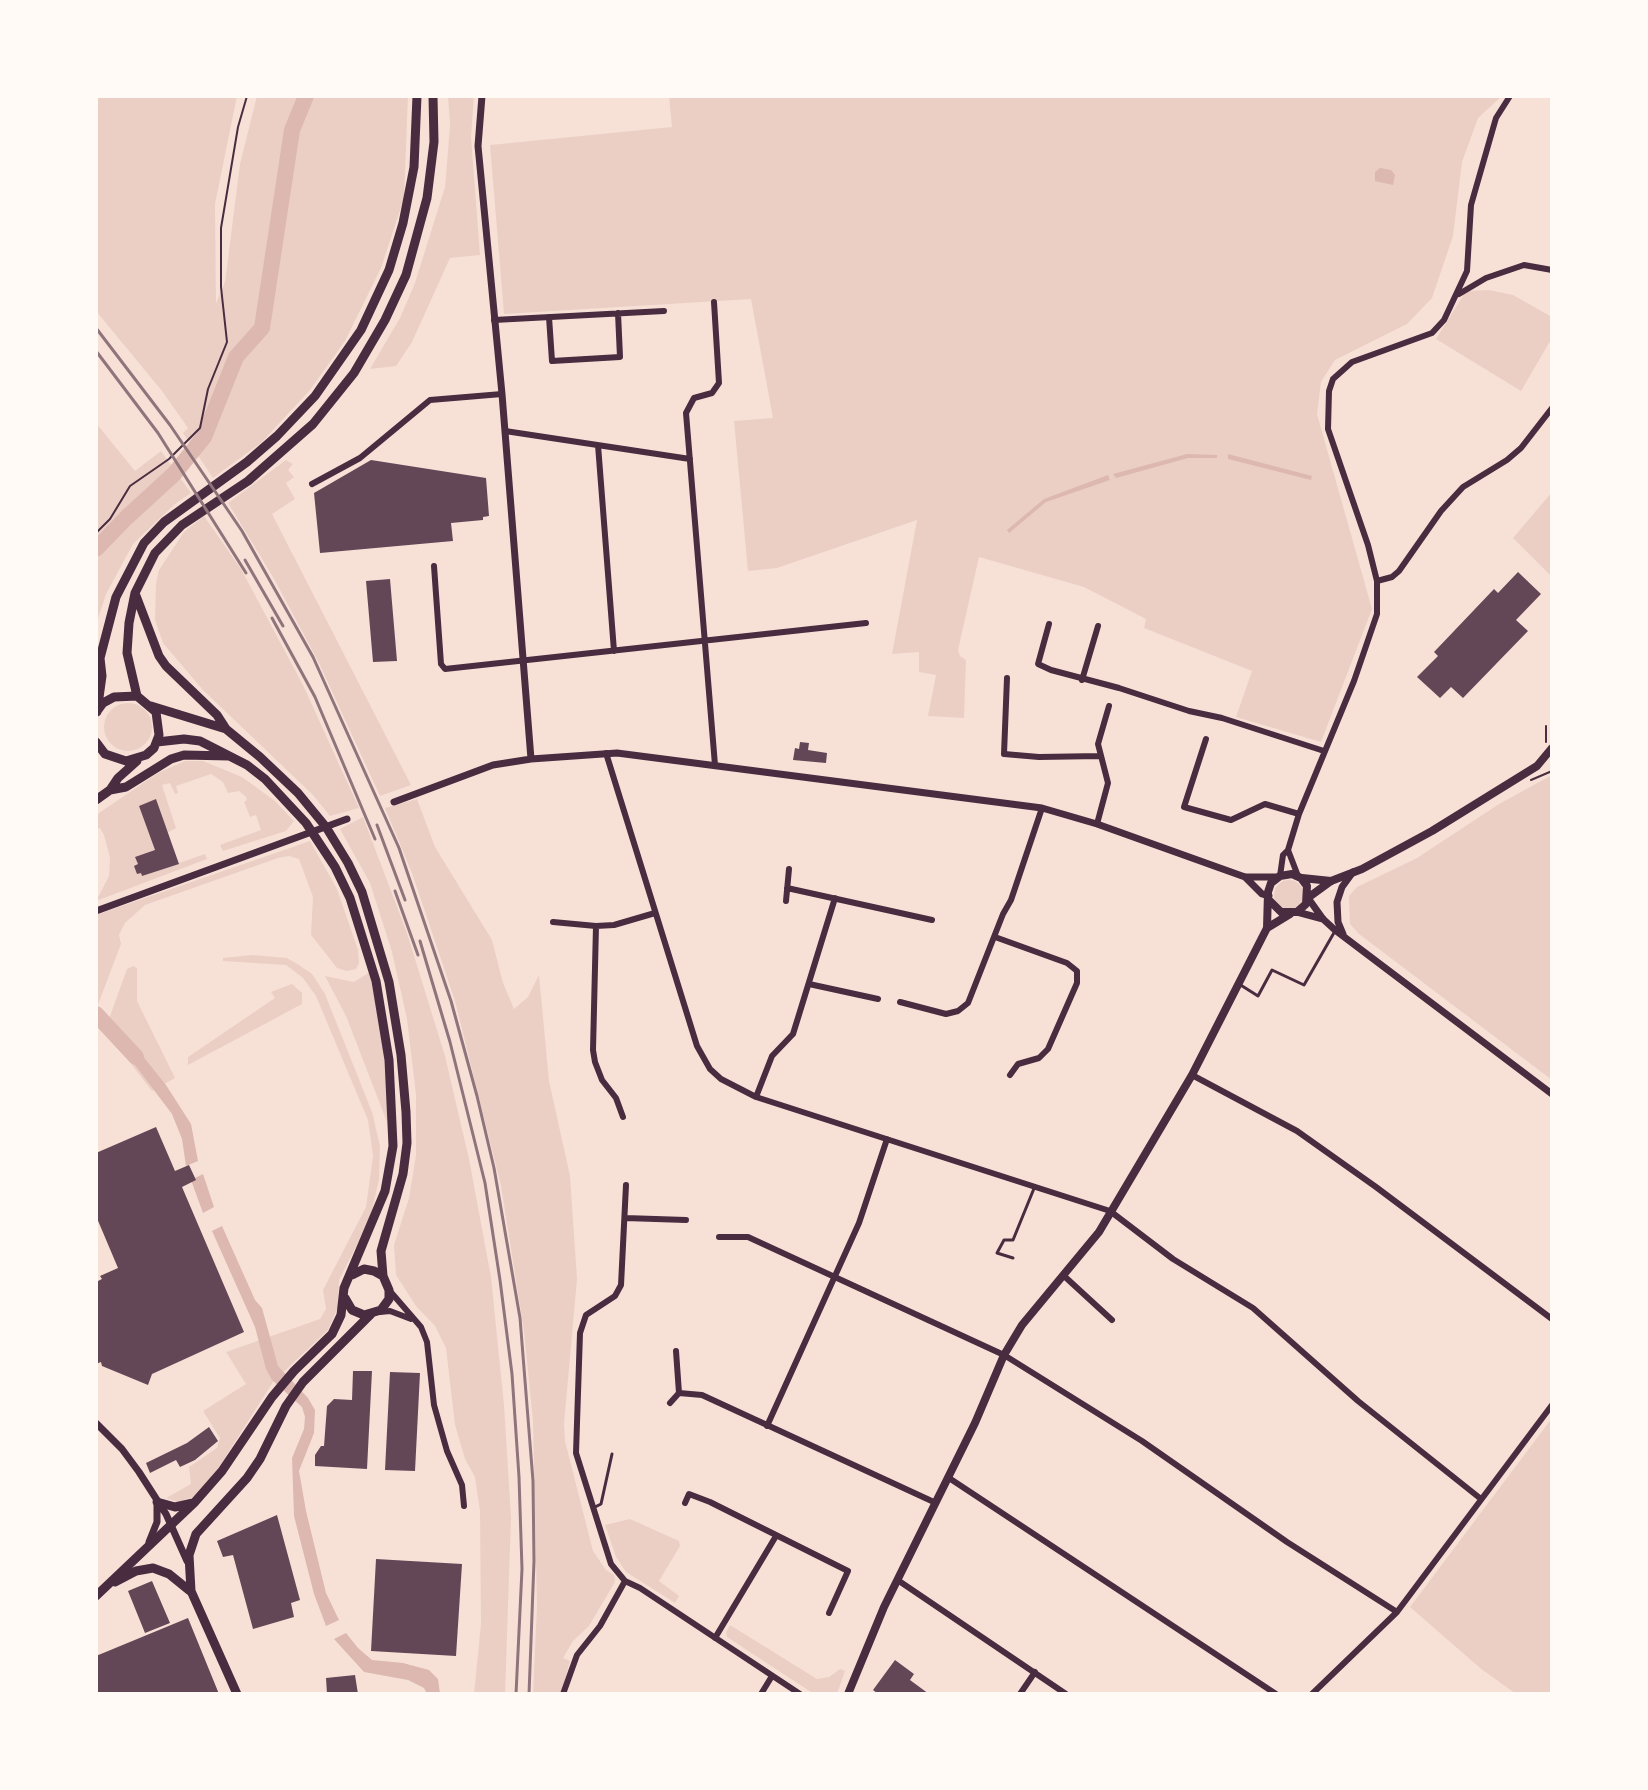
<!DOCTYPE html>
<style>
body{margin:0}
#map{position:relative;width:1648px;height:1790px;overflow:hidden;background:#f7e1d7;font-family:"Libre Baskerville",serif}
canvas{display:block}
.frame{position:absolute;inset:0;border:98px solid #fffaf5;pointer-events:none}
</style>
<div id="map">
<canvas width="1648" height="1790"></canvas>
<div class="frame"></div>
</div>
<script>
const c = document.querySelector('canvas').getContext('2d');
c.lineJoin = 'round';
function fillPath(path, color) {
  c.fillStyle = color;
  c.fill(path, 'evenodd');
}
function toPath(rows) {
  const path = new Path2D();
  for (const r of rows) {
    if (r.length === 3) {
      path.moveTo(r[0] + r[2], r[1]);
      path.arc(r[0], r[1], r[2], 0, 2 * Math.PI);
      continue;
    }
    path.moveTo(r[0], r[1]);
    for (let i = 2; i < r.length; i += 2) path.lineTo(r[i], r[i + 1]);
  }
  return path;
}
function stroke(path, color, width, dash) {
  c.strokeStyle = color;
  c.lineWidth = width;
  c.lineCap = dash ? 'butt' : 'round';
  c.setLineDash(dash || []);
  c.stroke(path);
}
fillPath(toPath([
 [96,96,237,96,215,204,216,303,225,282,240,164,257,96,408,96,404,198,381,268,345,341,310,390,262,442,213,478,183,433,188,428,162,391,96,311],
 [448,96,474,96,471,137,480,255,450,258,412,342,396,366,370,369,400,318,415,283,445,187,450,126],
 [669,96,1502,96,1478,118,1462,162,1453,236,1432,298,1407,324,1335,360,1321,382,1317,414,1372,609,1321,742,1236,717,1252,671,1144,628,1146,619,1084,587,979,557,958,650,960,656,966,660,964,718,928,716,936,675,919,672,919,652,892,654,917,520,777,568,748,571,734,421,773,418,751,299,504,314,490,145,672,127],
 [1489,290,1513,295,1552,317,1552,338,1521,391,1436,339,1466,291],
 [96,423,135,471,161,451,191,493,175,504,133,544,106,594,96,625],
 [286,460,293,464,288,470,294,477,286,483,295,499,272,514,411,785,380,796,318,661,273,577,228,503],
 [1552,492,1552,577,1513,538],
 [204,516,241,569,303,685,359,808,330,816,313,795,203,690,163,643,155,620,156,583,159,570,184,532],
 [128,727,24],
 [185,761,203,761,242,777,275,801,294,821,286,831,223,851,220,845,261,830,256,815,250,817,244,802,247,800,246,797,239,791,228,793,223,782,211,774,176,786,178,793,175,794,170,783,162,785,176,828,167,833,156,800,139,806,155,850,138,864,142,876,205,854,207,859,96,901,109,876,110,858,104,835,100,828,96,830,96,815,158,773],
 [1552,775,1552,1080,1359,934,1350,924,1349,896,1357,887,1417,858,1499,804],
 [417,799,435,847,492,940,503,983,514,1009,528,997,539,975,549,1081,570,1176,577,1279,564,1424,565,1441,593,1551,606,1570,614,1575,615,1582,589,1626,573,1641,563,1658,570,1661,561,1694,533,1694,537,1606,533,1421,524,1331,501,1186,455,1001,412,873,385,808],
 [363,817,407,933,445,1056,469,1159,491,1277,504,1405,511,1518,505,1694,474,1694,481,1624,480,1511,475,1477,465,1459,455,1425,446,1348,435,1326,416,1306,396,1275,394,1245,409,1198,416,1155,416,1095,407,1019,392,952,370,883,340,829],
 [310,841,337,889,358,950,359,963,356,969,347,971,337,968,311,935,313,897,299,859,289,856,278,858,145,905,125,923,119,935,121,944,96,1010,96,915],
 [1289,895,15],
 [252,955,287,958,299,965,312,974,325,994,372,1112,380,1146,379,1179,370,1219,339,1280,338,1307,328,1330,273,1382,219,1467,193,1497,178,1502,166,1498,191,1484,189,1467,217,1448,220,1438,203,1411,246,1384,226,1352,320,1319,326,1309,323,1290,366,1207,373,1156,368,1120,316,996,303,978,286,965,223,961,223,958],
 [133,966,137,968,137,1001,175,1078,152,1091,105,1030,127,969],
 [370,972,387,1070,387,1122,346,1016,325,976,354,982],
 [292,984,302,993,302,1004,188,1065,188,1057,275,998,271,992],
 [1552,1418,1552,1694,1516,1694,1480,1668,1410,1607],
 [630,1519,679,1541,680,1546,659,1581,679,1596,675,1603,626,1572,616,1557,605,1525],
 [730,1625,817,1679,829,1677,840,1669,845,1671,837,1694,814,1694,727,1637,726,1632]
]), '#ebcfc5');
fillPath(toPath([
 [1380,168,1391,170,1395,175,1393,185,1375,181,1375,172],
 [1187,454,1217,455,1217,458,1188,458,1116,478,1113,474],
 [1228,454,1312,476,1311,480,1228,459],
 [1108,475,1110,480,1046,502,1009,533,1007,530,1044,499],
 [129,1039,166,1085,191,1124,198,1161,186,1166,182,1139,172,1114,119,1044],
 [203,1174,214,1207,203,1213,191,1180],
 [222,1226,255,1300,262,1308,278,1366,308,1398,315,1410,314,1433,299,1471,306,1511,326,1593,339,1620,326,1626,314,1594,294,1516,292,1458,304,1429,305,1417,302,1407,272,1380,266,1369,255,1327,212,1231],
 [346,1633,358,1648,372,1660,403,1663,429,1670,438,1679,440,1694,427,1694,424,1688,408,1680,364,1672,334,1639]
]), '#dcb8b0');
stroke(toPath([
 [96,549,126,518,174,474,204,437,236,357,262,328,292,130,306,96],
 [96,1014,136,1057]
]), '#dcb8b0', 16);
fillPath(toPath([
 [371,460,486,478,489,516,483,517,483,520,451,523,453,541,320,553,314,493],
 [1518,572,1541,594,1516,620,1528,631,1463,698,1451,687,1440,698,1417,677,1438,656,1434,652,1494,589,1498,593],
 [390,579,397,661,373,662,366,581],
 [800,742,809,743,808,750,827,753,826,763,793,760,795,748,799,749],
 [156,799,179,864,142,876,141,873,137,874,134,866,138,864,135,857,155,850,139,806],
 [156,1127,175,1171,189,1165,196,1180,182,1187,244,1332,152,1374,148,1385,102,1366,101,1362,96,1364,96,1282,102,1279,100,1276,118,1268,96,1216,96,1153],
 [353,1371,372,1371,367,1469,315,1466,315,1455,321,1446,324,1446,327,1406,334,1399,352,1400],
 [390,1372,420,1373,415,1471,385,1470],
 [209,1427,218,1441,195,1460,180,1467,176,1460,150,1473,146,1463,187,1443],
 [277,1515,300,1600,291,1603,294,1617,253,1629,233,1555,223,1557,217,1541],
 [376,1559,462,1564,456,1656,371,1651],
 [152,1581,170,1623,145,1633,128,1591],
 [188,1618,219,1694,96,1694,96,1656],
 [895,1660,914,1674,910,1680,929,1694,878,1694,873,1690],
 [355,1675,358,1694,327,1694,326,1678]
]), '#644757');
stroke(toPath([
 [96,533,110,519,130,486,169,459,200,428,208,389,227,342,221,287,221,228,238,127,247,96],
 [1546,726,1546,742],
 [1531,780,1552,771]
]), '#4a2c40', 2);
stroke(toPath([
 [1239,984,1258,996,1272,970,1304,985,1335,931],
 [1013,1258,997,1253,1004,1240,1013,1240,1035,1186],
 [593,1508,601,1504,612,1454]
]), '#4a2c40', 3);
stroke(toPath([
 [1459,294,1486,278,1524,265,1552,270],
 [714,302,719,383,712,393,694,398,686,413,715,765],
 [549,317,552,361,620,357,618,313],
 [494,320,664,311],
 [505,431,690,459],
 [598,445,614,651],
 [312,484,360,458,430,400,502,394],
 [434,566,441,664,445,669,866,623],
 [1377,581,1392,577,1399,571,1441,511,1463,487,1507,460,1521,448,1552,408],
 [1049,624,1038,664,1051,670,1119,688,1189,711,1222,718,1324,751],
 [1007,678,1004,754,1039,757,1100,756],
 [1082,680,1098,626],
 [1206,739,1184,807,1231,820,1265,804,1299,814],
 [606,753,697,1046,710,1069,721,1079,756,1097,1110,1211,1173,1259,1253,1308,1358,1401,1481,1499],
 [1097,824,1108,783,1098,744,1109,706],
 [1288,850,1298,876],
 [1280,876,1283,855,1288,850,1299,814,1354,681,1377,614,1377,581,1368,545,1328,429,1329,391,1333,379,1352,362,1432,333,1444,320,1467,271,1471,205,1496,118,1510,96],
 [787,888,932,920],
 [786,901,789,869],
 [553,922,596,926,614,925,655,913],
 [596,926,593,1050,595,1062,602,1080,616,1098,623,1117],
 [995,937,1067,963,1077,971,1077,983,1048,1049,1039,1058,1018,1064,1010,1075],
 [809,984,878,999],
 [900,1002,946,1014,958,1011,968,1003,1003,914,1011,900,1042,808],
 [1192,1075,1297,1131,1376,1187,1552,1319],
 [756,1097,772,1056,793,1034,835,898],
 [626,1185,621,1285,615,1296,586,1315,580,1333,576,1453,611,1564,625,1581,640,1588,800,1694],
 [625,1218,686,1220],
 [719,1237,748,1237,1004,1355,1142,1441,1287,1542,1397,1612],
 [1063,1275,1112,1320],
 [389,1290,421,1327,427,1342,434,1405,447,1451,462,1485,464,1506],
 [380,1312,390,1311,411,1319],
 [679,1393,702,1395,936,1503],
 [670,1403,679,1393,676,1351],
 [767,1426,859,1223,887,1139],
 [949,1478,1276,1694],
 [685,1503,689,1494,710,1502,848,1571,829,1613],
 [899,1581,1066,1694],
 [715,1638,776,1536],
 [563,1694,577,1655,600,1626,625,1581],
 [761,1694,772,1676],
 [1020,1694,1035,1672],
 [1312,1694,1397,1612,1552,1405]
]), '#4a2c40', 6);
stroke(toPath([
 [482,96,478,146,502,394,531,759],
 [394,802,493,765,531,759,617,753,1042,808,1097,824,1245,877,1277,877],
 [1245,877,1262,894,1269,896],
 [1308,898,1323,919,1335,930,1552,1094],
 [96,911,347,819],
 [1297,912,1323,919],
 [1343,934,1338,922,1337,902,1342,887,1353,872],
 [96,1423,122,1449,139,1472,166,1514,187,1561],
 [149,1542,157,1522,157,1505]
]), '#4a2c40', 7);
stroke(toPath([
 [1302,878,1331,881],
 [1309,897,1331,881,1362,869,1432,831,1537,766,1552,748],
 [1267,928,1290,914],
 [848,1694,884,1607,975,1423,1004,1355,1022,1325,1099,1232,1192,1075,1267,928,1268,892,1271,883,1280,876,1292,874,1301,878,1307,886,1306,904,1297,912,1281,912,1269,900]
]), '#4a2c40', 8);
stroke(toPath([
 [135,593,159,656,166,666,217,715,226,729],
 [137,696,127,653,129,623,135,593,155,553,182,525,248,481,313,424,354,373,385,320,406,275,427,198,434,142,433,96],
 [151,706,226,729,260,757,298,793,326,827,348,863,362,892,389,982,401,1055,406,1112,407,1143,403,1174,381,1251,383,1276],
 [97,712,102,676,100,658,116,597,144,543,164,522,247,462,277,436,315,396,361,330,389,270,403,223,414,167,417,96],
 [96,742,105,754,126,761,146,755,154,748,159,735,156,712,137,696,114,697,103,703,98,710],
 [110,790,126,787,171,759,184,755,229,756],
 [96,800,110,790,118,778,137,761],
 [345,1298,352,1310,364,1315,381,1310,389,1299,389,1290,383,1276,374,1271,364,1269,352,1275],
 [157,1502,175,1507,193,1503],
 [115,1582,136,1571,153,1568,169,1574,190,1591],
 [96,1596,194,1503,222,1471,272,1397,294,1371,332,1334,341,1315,344,1288,385,1191,393,1146,389,1060,376,981,350,898,335,867,306,823,265,779,247,765,200,741,184,739,157,742],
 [237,1694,191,1591,189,1555,196,1534,247,1478,260,1459,286,1406,303,1382,371,1314]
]), '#4a2c40', 9);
stroke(toPath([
 [96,328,170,425,242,531,313,657,399,848,451,1001,477,1096,494,1168,520,1318,533,1481,534,1561,529,1694],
 [96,351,158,433,246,573],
 [245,560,283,626],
 [272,618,315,697,375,839],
 [377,825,405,900],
 [395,891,418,955],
 [420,941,450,1042,485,1183,500,1280,512,1374,519,1477,522,1569,516,1694]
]), '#8f747c', 3);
</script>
